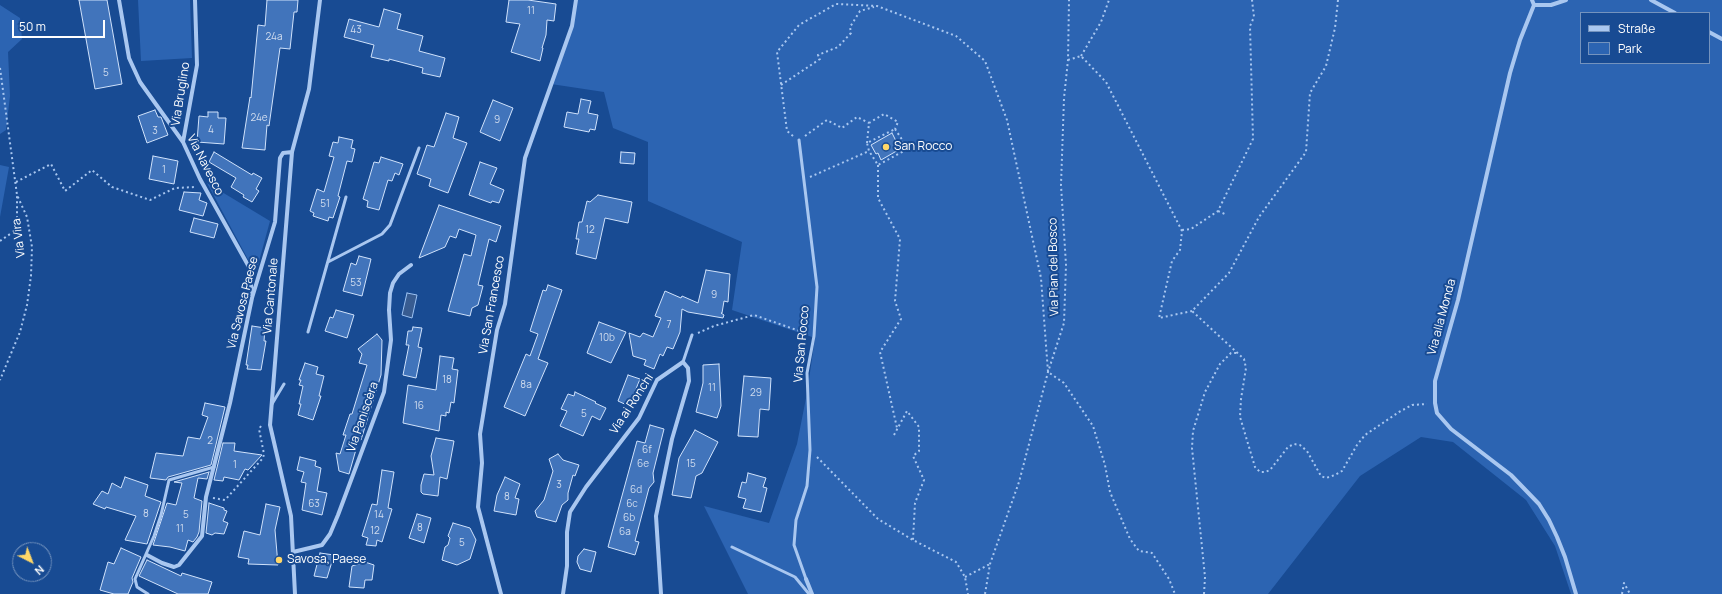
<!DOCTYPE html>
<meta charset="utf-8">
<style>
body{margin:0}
#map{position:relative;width:1722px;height:594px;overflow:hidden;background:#184b93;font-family:Manrope,sans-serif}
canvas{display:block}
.legend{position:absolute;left:1580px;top:12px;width:130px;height:52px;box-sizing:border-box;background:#184b93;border:1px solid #7493be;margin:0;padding:5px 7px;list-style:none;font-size:12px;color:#fff}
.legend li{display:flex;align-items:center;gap:8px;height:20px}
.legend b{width:20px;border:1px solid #7493be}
.north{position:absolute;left:12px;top:542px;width:40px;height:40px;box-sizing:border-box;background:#184b93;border:1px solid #7493be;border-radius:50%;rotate:138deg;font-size:11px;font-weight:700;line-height:16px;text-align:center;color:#fff}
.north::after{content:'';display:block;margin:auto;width:14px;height:18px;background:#ffd768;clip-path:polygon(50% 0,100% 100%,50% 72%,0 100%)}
.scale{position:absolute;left:12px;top:20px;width:93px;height:18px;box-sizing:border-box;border:2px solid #fff;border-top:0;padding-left:5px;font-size:12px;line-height:14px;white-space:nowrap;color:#fff;-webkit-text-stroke:3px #184b93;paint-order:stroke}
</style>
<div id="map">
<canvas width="1722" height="594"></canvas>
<ul class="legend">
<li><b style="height:5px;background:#a9c7f0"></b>Straße</li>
<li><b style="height:11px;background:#2c64b2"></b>Park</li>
</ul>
<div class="north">N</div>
<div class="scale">50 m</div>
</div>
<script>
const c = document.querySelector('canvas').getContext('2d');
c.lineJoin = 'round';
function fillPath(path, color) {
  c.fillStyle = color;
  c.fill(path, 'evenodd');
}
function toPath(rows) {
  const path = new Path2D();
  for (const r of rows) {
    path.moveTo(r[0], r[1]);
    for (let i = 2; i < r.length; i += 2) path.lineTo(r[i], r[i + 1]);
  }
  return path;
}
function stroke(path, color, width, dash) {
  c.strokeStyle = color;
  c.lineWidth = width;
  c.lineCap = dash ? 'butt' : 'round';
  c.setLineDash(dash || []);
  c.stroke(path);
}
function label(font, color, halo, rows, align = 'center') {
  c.font = font + ' Manrope,sans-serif';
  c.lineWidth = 4;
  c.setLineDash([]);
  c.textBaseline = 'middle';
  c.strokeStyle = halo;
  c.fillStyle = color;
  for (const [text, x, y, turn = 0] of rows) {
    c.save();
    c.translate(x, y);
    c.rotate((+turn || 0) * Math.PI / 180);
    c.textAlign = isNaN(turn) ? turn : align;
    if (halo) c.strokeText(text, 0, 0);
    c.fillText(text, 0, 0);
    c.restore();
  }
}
fillPath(toPath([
 [138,0,190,0,192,58,141,61],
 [576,0,1722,0,1722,594,1571,594,1555,546,1526,500,1453,442,1421,437,1360,476,1268,594,748,594,704,506,769,523,797,444,807,393,815,338,732,310,742,242,648,201,648,142,613,128,604,92,551,84,572,26],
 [1581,13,1709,13,1709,63,1581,63],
 [0,5,20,18,22,39,8,52,10,96,6,130,0,134],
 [0,165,9,167,0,217],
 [207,183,270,221,258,265,250,263]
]), '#2c64b2');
const water = toPath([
 [407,293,417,295,412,318,402,315,407,293]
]);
fillPath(water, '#385c91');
stroke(water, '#9cc2f2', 1);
const building = toPath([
 [79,0,107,0,122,84,95,89,79,0],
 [267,0,298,0,297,12,294,12,290,49,280,48,269,126,267,125,265,150,242,148,250,97,251,98,258,25,265,26,267,0],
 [509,0,528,0,556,4,554,21,547,20,546,35,542,48,543,48,540,61,511,52,520,24,506,22,509,0],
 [384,9,401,14,397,29,423,36,419,51,445,58,440,77,422,73,423,68,389,59,389,61,371,57,374,45,344,37,349,19,379,27,384,9],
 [581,99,591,101,588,113,598,115,595,130,590,129,589,132,564,127,567,112,578,114,581,99],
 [493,100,513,108,500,141,480,132,493,100],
 [155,110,158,117,161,117,168,135,147,143,138,116,155,110],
 [208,112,218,112,218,118,226,118,224,144,197,142,199,116,208,117,208,112],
 [446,113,459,117,453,138,467,143,448,193,429,186,431,179,417,174,427,145,434,147,446,113],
 [892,133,900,149,881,160,878,153,876,154,871,145,892,133],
 [339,137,353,140,351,148,355,149,352,162,347,161,338,196,340,197,333,218,329,217,328,221,313,216,314,213,310,211,317,189,324,192,334,157,329,156,333,142,338,143,339,137],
 [214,152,252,175,253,173,262,178,256,189,259,191,252,202,243,197,244,195,231,187,236,178,209,162,214,152],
 [621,152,635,153,634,164,620,163,621,152],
 [153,156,178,161,174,184,149,179,153,156],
 [381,157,403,164,399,175,395,173,392,181,388,180,379,210,367,207,368,201,363,199,374,162,379,163,381,157],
 [480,162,497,168,490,184,504,190,499,203,492,201,491,203,469,195,480,162],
 [184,192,201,193,199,200,207,203,203,216,179,210,184,192],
 [598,195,632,202,628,223,605,218,596,259,576,254,579,239,576,239,579,222,582,222,587,201,590,202,598,195],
 [439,205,501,226,496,242,489,239,478,285,483,286,478,305,472,308,470,316,448,311,464,254,471,256,476,235,459,229,456,238,450,236,445,247,419,258,439,205],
 [194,218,218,224,214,238,190,232,194,218],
 [359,256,371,259,362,296,343,291,351,263,356,265,359,256],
 [706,270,730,274,728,302,724,301,722,313,721,313,724,315,723,318,688,312,682,309,680,332,673,349,667,347,663,356,660,354,654,369,644,365,646,360,633,356,629,333,640,337,643,333,653,337,661,318,655,316,665,291,681,298,682,296,698,303,706,270],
 [548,285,562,290,538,359,548,363,525,416,504,407,526,354,530,356,538,334,530,331,543,290,546,291,548,285],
 [336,310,354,315,347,338,325,331,330,317,333,318,336,310],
 [599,322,626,332,611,363,587,353,599,322],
 [252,326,265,328,264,341,266,341,261,370,247,369,248,365,246,365,252,326],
 [413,327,422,328,418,347,422,348,416,378,403,375,409,345,406,345,408,331,412,331,413,327],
 [377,334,382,340,381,375,361,440,359,439,349,474,339,471,336,453,340,454,346,435,343,435,350,414,352,414,367,365,359,363,362,354,358,349,377,334],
 [440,356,454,358,452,369,458,370,454,403,451,402,449,413,446,412,446,416,441,415,439,431,403,423,408,385,436,390,440,356],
 [305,363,318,367,316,374,324,376,319,396,321,396,313,420,298,415,301,404,299,404,303,386,299,385,301,380,299,380,305,363],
 [719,364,721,406,717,418,696,412,703,383,703,365,719,364],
 [628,375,640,379,629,406,618,401,628,375],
 [744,376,771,378,769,410,760,409,758,437,738,436,744,376],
 [575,392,596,402,595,403,606,408,600,420,592,416,583,436,560,426,567,411,561,409,568,394,574,396,575,392],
 [205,403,225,407,211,465,168,477,166,480,150,478,156,453,183,456,188,437,200,439,208,417,202,415,205,403],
 [650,425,664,429,653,473,654,482,649,488,635,541,639,542,635,555,608,547,637,441,645,443,650,425],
 [695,430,718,442,702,473,696,476,691,498,672,495,679,458,695,430],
 [436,438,454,441,447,479,440,477,438,496,423,494,421,492,421,485,424,474,434,475,431,456,436,438],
 [223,443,235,443,234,451,262,455,248,470,245,469,239,480,224,477,223,481,214,480,223,443],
 [558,454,563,460,579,465,575,476,573,475,568,493,568,500,562,505,556,522,537,517,535,511,544,500,553,471,549,459,558,454],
 [300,457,316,461,315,466,321,468,317,491,327,493,322,515,302,510,306,483,301,482,304,472,297,470,300,457],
 [382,470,394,472,388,508,392,509,382,542,377,540,376,546,366,545,368,538,362,536,372,504,377,505,382,470],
 [209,472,207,479,198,478,194,498,202,501,199,532,197,537,193,542,188,540,185,551,170,547,153,545,167,503,176,505,182,483,174,482,209,472],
 [748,473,766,478,763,487,767,488,761,512,743,508,746,499,738,497,742,482,746,483,748,473],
 [125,477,148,485,145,496,161,502,147,544,125,540,136,516,106,507,105,509,93,504,102,491,108,494,112,483,121,488,125,477],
 [505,477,520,484,515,498,519,499,516,515,494,511,497,495,505,477],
 [209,503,224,508,224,510,227,511,223,521,228,523,224,534,215,533,212,535,206,533,209,503],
 [266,504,280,507,275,530,278,565,248,564,249,559,238,557,244,531,260,535,266,504],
 [417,514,431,518,424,543,409,538,417,514],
 [453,523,470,528,476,540,470,559,457,565,442,560,445,547,448,545,450,538,448,536,453,523],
 [121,548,141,557,132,578,133,582,128,594,114,594,100,590,108,562,114,564,121,548],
 [584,549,596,552,591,572,580,569,577,562,578,556,584,549],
 [320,553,334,555,327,578,314,576,320,553],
 [147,560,181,576,182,573,212,582,208,594,178,594,139,576,147,560],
 [365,562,374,565,372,580,365,580,364,588,349,587,352,566,365,562]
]);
fillPath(building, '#4174bb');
stroke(building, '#d0e2fb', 1);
stroke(toPath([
 [1338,0,1335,28,1326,66,1310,93,1306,152,1259,217,1229,273,1192,311,1244,359,1246,368,1241,399,1240,417,1255,467,1260,472,1265,472,1270,470,1288,447,1294,444,1300,445,1307,451,1321,476,1326,478,1335,475,1342,471,1357,445,1365,435,1399,412,1412,405,1427,404],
 [1081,56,1101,22,1109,0],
 [1068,60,1081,56,1106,82,1182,231,1180,250,1172,261,1159,318,1192,311],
 [0,68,17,195,27,217,32,247,31,276,27,305,20,332,0,380],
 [781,85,820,59,818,55,838,47,851,33,850,27,860,11,874,7],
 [895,129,903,141,902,152,878,165,869,151,867,143,895,129],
 [793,136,787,131,777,52,799,25,836,4,877,6,956,36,985,61,1007,120,1041,278,1048,372,1064,383,1093,426,1105,465,1110,492,1130,539,1139,551,1152,553,1169,579,1175,594],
 [805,136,827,120,842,128,857,117,869,123],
 [867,143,869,123,884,114,898,122,895,129],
 [878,165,878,198,900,239,895,301,901,319,880,352,897,428],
 [810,177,869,151],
 [16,182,51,164,65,191,92,170,112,187,150,200,175,188,195,187],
 [1218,211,1227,215],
 [1182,230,1191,229,1218,211,1253,139,1250,26,1254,17,1252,0],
 [0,241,13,232,17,218,17,195],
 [698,333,714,326,754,315,808,334],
 [894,435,907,411,919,427,919,451,913,456,924,480,915,503,913,540],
 [817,457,878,519,913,540,956,562,965,577,968,594],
 [213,498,225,500,263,458,264,454,259,429,261,426],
 [965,577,990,564],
 [985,594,990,564,1019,482,1048,372,1064,323,1066,265,1061,185,1064,98,1068,60,1069,0],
 [1204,594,1205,577,1192,448,1193,431,1205,392,1220,364,1231,353,1237,353],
 [1622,594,1624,583,1630,594]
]), '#a9c7f0', 2, [2, 3]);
stroke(toPath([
 [799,140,817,287,814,336,807,373,810,450,807,486,796,520,794,545,806,579],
 [328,262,382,234,390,225,419,148],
 [308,332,346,197],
 [683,362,692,335],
 [272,404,284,384],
 [732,547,795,577,809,594],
 [148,594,137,587,135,579,154,536,161,515,169,480,214,467]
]), '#a9c7f0', 3);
stroke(toPath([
 [119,0,129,58,140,82,183,142,200,179,249,267,252,295],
 [1532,0,1534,5,1520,40,1510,73,1458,300,1435,381,1435,403,1437,413,1451,429,1511,475,1539,504,1549,520,1557,537,1565,557,1576,594],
 [1651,0,1675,13],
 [1534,5,1551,5,1566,0],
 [1709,32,1722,39],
 [183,142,197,65,195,0],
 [293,552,322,545,330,534,338,515,384,392,391,340,389,310,390,293,393,283,399,274,411,265],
 [147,555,162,563,174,567,179,565,202,536,206,497,230,403,252,298,275,222,280,158,283,153,292,152],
 [806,579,812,594],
 [295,594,291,516,270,425,292,152,309,89,320,0],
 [501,594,478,507,482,463,480,434,497,330,505,304,525,158,572,26,576,0],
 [563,594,567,566,567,532,570,512,586,487,639,418,657,380,683,362,688,368,689,381,672,439,656,516,661,594]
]), '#a9c7f0', 4);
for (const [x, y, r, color] of [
 [886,147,4,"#ffd768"],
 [279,560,4,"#ffd768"]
]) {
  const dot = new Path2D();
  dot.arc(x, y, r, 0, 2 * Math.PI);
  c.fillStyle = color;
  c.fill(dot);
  stroke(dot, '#184b93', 1.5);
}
label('10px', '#d0dcee', null, [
 ["11",531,11],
 ["43",356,30],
 ["24a",274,37],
 ["5",106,73],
 ["24e",259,118],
 ["9",497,120],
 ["4",211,130],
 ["3",155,131],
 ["1",164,170],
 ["51",325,204],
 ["12",590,230],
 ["53",356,283],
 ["9",714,295],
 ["7",669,325],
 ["10b",607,338],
 ["18",447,380],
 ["8a",526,385],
 ["11",712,388],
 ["29",756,393],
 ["16",419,406],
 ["5",584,414],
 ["2",210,441],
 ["6f",647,450],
 ["6e",643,464],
 ["15",691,464],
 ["1",235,465],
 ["3",559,485],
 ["6d",636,490],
 ["8",507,497],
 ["63",314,504],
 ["6c",632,504],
 ["8",146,514],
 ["5",186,515],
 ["14",379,515],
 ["6b",629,518],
 ["8",420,528],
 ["11",180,529],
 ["12",375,531],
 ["6a",625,532],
 ["5",462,543]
]);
label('12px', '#fff', '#184b93', [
 ["Via Bruglino",181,94,-81],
 ["Via Navesco",205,165,63],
 ["Via Vira",19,238,-97],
 ["Via Pian del Bosco",1054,267,-91],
 ["Via Cantonale",271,296,-85],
 ["Via Savosa Paese",243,303,-76],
 ["Via San Francesco",492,305,-80],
 ["Via alla Monda",1442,317,-75],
 ["Via San Rocco",802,344,-85],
 ["Via ai Ronchi",632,404,-57],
 ["Via Paniscèra",363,417,-71]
]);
label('12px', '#fff', '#184b93', [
 ["San Rocco",894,147],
 ["Savosa, Paese",287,560]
], 'left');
</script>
